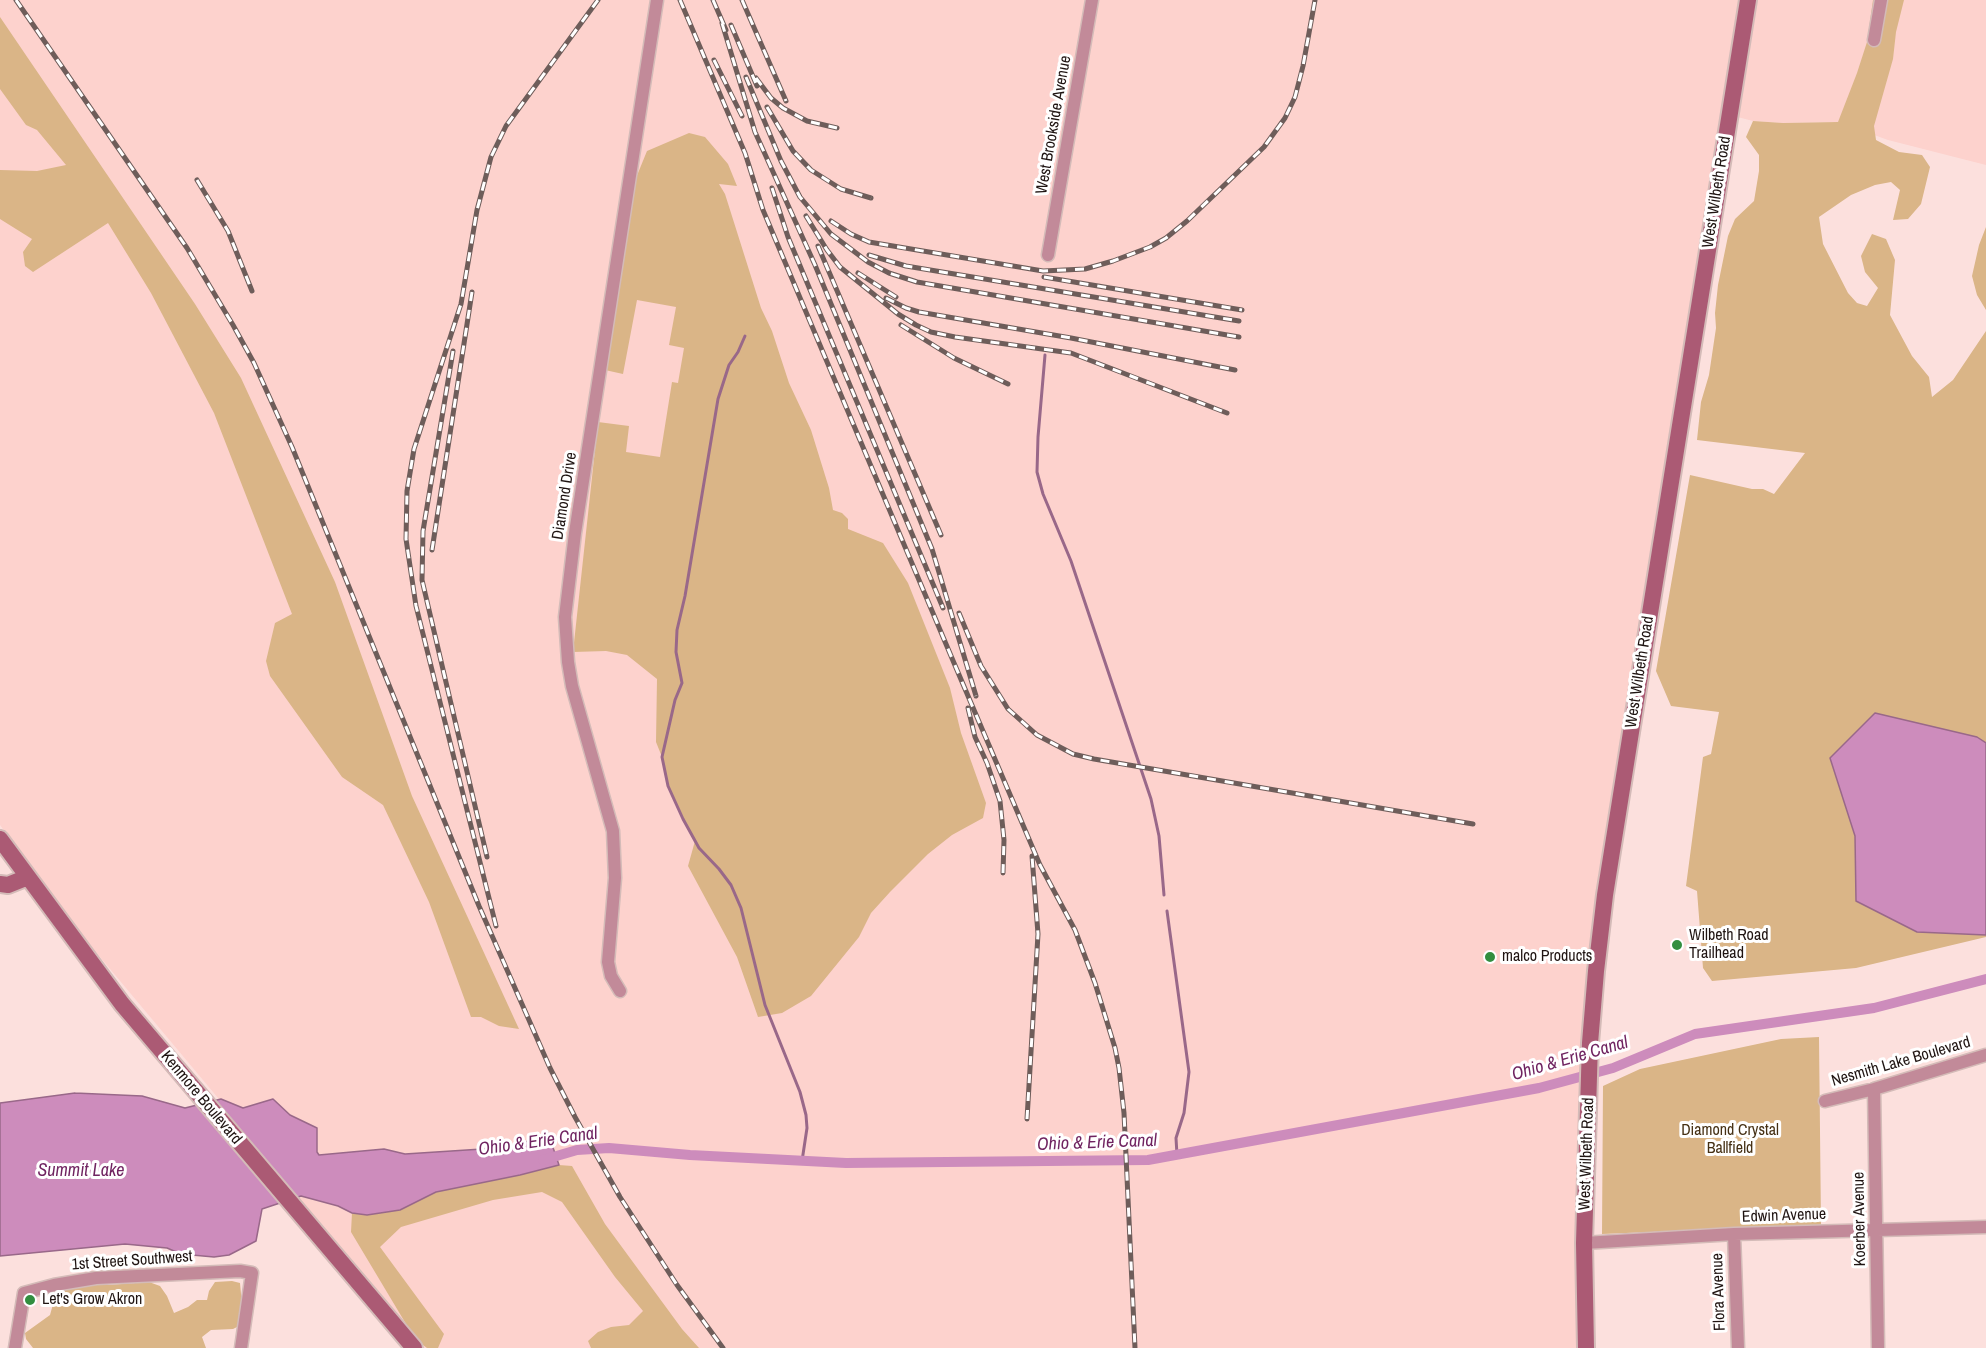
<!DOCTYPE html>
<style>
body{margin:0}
canvas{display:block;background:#fce0dd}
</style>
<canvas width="1986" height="1348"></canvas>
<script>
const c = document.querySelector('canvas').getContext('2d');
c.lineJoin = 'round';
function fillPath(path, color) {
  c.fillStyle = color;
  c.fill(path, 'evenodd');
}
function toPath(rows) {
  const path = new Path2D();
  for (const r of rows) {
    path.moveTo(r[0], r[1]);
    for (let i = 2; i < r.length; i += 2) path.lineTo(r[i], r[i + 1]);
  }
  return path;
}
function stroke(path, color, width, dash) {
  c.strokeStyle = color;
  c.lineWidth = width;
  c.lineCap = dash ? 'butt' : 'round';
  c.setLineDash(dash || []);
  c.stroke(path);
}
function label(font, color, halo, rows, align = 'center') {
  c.font = font + ' "Archivo Narrow",sans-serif';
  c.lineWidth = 6;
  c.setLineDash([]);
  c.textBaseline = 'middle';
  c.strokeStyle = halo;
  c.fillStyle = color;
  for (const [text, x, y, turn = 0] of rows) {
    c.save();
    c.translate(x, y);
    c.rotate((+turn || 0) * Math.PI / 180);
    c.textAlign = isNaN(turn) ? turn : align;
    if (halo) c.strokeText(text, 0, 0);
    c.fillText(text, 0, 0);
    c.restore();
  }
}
fillPath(toPath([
 [0,0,1746,0,1596,971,1587,1348,414,1348,249,1135,64,914,0,825],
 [1748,0,1986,0,1986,165,1888,140,1838,122,1783,123,1753,121,1730,115]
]), '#fdd2cd');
fillPath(toPath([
 [1873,0,1904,0,1896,32,1893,59,1874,126,1876,140,1899,152,1922,155,1930,167,1921,204,1908,219,1893,220,1900,190,1891,182,1875,185,1851,195,1819,217,1823,244,1848,293,1857,303,1867,306,1878,288,1865,272,1861,256,1872,234,1886,239,1895,260,1890,315,1912,356,1929,377,1932,397,1953,380,1986,331,1986,937,1856,968,1712,981,1703,968,1697,891,1686,886,1703,757,1711,754,1719,712,1671,706,1656,671,1690,475,1752,489,1763,489,1774,494,1805,453,1697,440,1701,402,1709,375,1716,328,1715,313,1718,285,1728,236,1735,219,1754,201,1759,171,1759,155,1746,137,1753,121,1783,123,1838,122,1857,73,1867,42],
 [0,17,195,304,241,378,335,582,412,796,519,1029,499,1026,481,1017,471,1017,429,902,383,805,342,777,270,676,266,661,275,623,292,614,214,413,151,293,108,223,33,272,25,266,23,252,32,239,0,219,0,170,37,171,66,165,37,130,26,125,0,89],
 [689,133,705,137,728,164,737,186,719,184,725,194,761,308,772,331,789,383,811,430,829,488,833,510,842,513,848,519,848,529,883,543,908,583,950,688,961,733,986,803,983,818,952,835,928,854,890,892,871,913,859,937,811,996,782,1013,758,1017,737,957,688,866,695,841,668,786,662,757,656,742,657,679,627,655,606,651,573,652,598,422,629,426,626,452,660,457,672,382,678,383,684,348,669,345,676,307,637,300,623,374,605,370,636,178,647,151],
 [1986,227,1986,310,1977,295,1972,276,1979,245],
 [1819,1037,1821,1225,1602,1234,1603,1086,1640,1069,1781,1039],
 [559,1165,572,1166,605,1224,682,1329,699,1348,591,1348,588,1341,598,1332,611,1327,629,1325,643,1311,615,1277,562,1202,542,1192,493,1200,401,1227,380,1247,444,1334,438,1348,427,1348,415,1339,351,1232,352,1213,367,1215,400,1210,436,1192,520,1175],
 [232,1281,240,1283,242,1305,239,1326,233,1329,211,1330,202,1337,206,1348,33,1348,26,1339,25,1333,50,1315,55,1297,60,1290,80,1284,108,1285,149,1282,160,1286,167,1296,174,1313,188,1307,197,1300,207,1300,209,1291,215,1282]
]), '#dab587');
const water = toPath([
 [1875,713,1977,737,1986,743,1986,935,1917,932,1856,901,1855,836,1830,758,1875,713],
 [75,1093,142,1096,185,1108,221,1099,243,1108,273,1099,290,1115,317,1128,317,1152,319,1155,384,1149,405,1154,513,1147,548,1133,559,1165,520,1175,436,1192,400,1210,367,1215,352,1213,338,1206,301,1196,262,1209,256,1241,229,1255,214,1257,181,1254,167,1248,125,1244,0,1256,0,1103,75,1093]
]);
fillPath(water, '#cd8cbc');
stroke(water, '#996889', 1.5);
stroke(toPath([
 [745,336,738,352,729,365,718,399,685,596,677,630,676,652,682,683,675,700,662,757,668,786,683,819,699,848,719,869,731,885,741,908,765,1005,800,1092,806,1115,807,1128,802,1161],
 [1045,355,1038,437,1037,472,1043,494,1071,561,1151,799,1159,836,1164,895],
 [1167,911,1189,1072,1184,1113,1176,1138,1177,1155]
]), '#996889', 3);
stroke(toPath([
 [543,1160,577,1150,609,1148,690,1155,846,1163,1148,1160,1539,1088,1613,1068,1695,1034,1874,1008,1986,979]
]), '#cd8cbc', 10);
const minor = toPath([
 [1874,40,1881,0],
 [1048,255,1092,0],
 [620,991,611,976,608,962,615,878,613,831,572,686,568,662,565,617,575,533,657,0],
 [1874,1089,1878,1348],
 [1825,1101,1874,1089,1986,1055],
 [1734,1234,1738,1348],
 [1584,1243,1734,1234,1986,1227],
 [15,1348,24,1293,54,1285,96,1278,240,1271,252,1273,241,1348]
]);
const secondary = toPath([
 [0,839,122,1004,414,1348],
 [0,884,8,885,28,877],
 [1586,1348,1584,1243,1590,1043,1596,971,1605,895,1748,0]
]);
stroke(minor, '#d4bbb8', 15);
stroke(secondary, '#d4bbb8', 20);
stroke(minor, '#c28a99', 12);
stroke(secondary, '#ab5a74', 16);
const rail = toPath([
 [16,0,187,248,233,325,254,363,292,447,479,906,550,1068,575,1117,620,1197,677,1285,723,1348],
 [680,0,745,153,763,210,954,663,1040,865,1075,930,1095,983,1115,1048,1119,1068,1124,1113,1135,1348],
 [713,0,726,30],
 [742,0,786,101],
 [722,23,755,132,815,265,932,549,976,696],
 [731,25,757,86],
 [714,60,742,116],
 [746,77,781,161,800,197,831,234,868,262,889,273,917,282,1239,337],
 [756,78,771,98,783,108,807,121,837,128],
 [767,107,793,151,811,170,841,189,871,198],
 [197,180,228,231,252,291],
 [772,188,788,237,943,608],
 [806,216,827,250,840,267,898,314,916,325,931,332,955,337,1071,353,1227,413],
 [831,221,851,234,869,242,1043,271,1085,269,1113,261,1150,247,1166,238,1187,221,1264,147,1285,118,1295,97,1303,66,1315,0],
 [818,246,941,535],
 [869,255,906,266,1239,321],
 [858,273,896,297],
 [1044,277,1242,310],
 [886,298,906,308,919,312,1071,338,1235,370],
 [901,325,954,358,1008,384],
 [453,351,423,531,422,580,487,857],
 [432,550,472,292],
 [959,613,981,666,1008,709,1037,735,1073,754,1094,759,1473,824],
 [968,708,975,737,987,763,1000,801,1004,840,1003,873],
 [496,926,416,606,406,539,407,491,414,449,461,304,477,210,491,157,506,126,598,0],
 [1027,1119,1038,934,1032,856]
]);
stroke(rail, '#6e5d5a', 5);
stroke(rail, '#fff', 3, [9]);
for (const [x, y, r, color] of [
 [1677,945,6,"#328e3f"],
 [1490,957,6,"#328e3f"],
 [30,1300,6,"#328e3f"]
]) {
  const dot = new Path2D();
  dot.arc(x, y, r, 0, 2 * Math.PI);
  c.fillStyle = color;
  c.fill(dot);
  stroke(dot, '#fff', 2);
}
label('16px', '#1f1412', '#fff', [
 ["West Brookside Avenue",1054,125,-80],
 ["West Wilbeth Road",1717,192,-81],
 ["Diamond Drive",565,496,-81],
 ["West Wilbeth Road",1640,672,-81],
 ["Nesmith Lake Boulevard",1901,1062,-16],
 ["Kenmore Boulevard",201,1098,50],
 ["West Wilbeth Road",1587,1154,-88],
 ["Edwin Avenue",1784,1216,-2],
 ["Koerber Avenue",1860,1219,-91],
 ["1st Street Southwest",132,1261,-4],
 ["Flora Avenue",1719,1292,-92]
]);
label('16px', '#1f1412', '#fff', [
 ["Wilbeth Road",1689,936],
 ["Trailhead",1689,954],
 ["malco Products",1502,957],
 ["Let's Grow Akron",42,1300]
], 'left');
label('16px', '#453014', '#fff', [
 ["Diamond Crystal",1730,1131],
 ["Ballfield",1730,1149]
]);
label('italic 18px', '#702461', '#fff', [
 ["Ohio & Erie Canal",1570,1059,-16],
 ["Ohio & Erie Canal",538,1142,-8],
 ["Ohio & Erie Canal",1097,1143,-2],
 ["Summit Lake",81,1171]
]);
</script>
